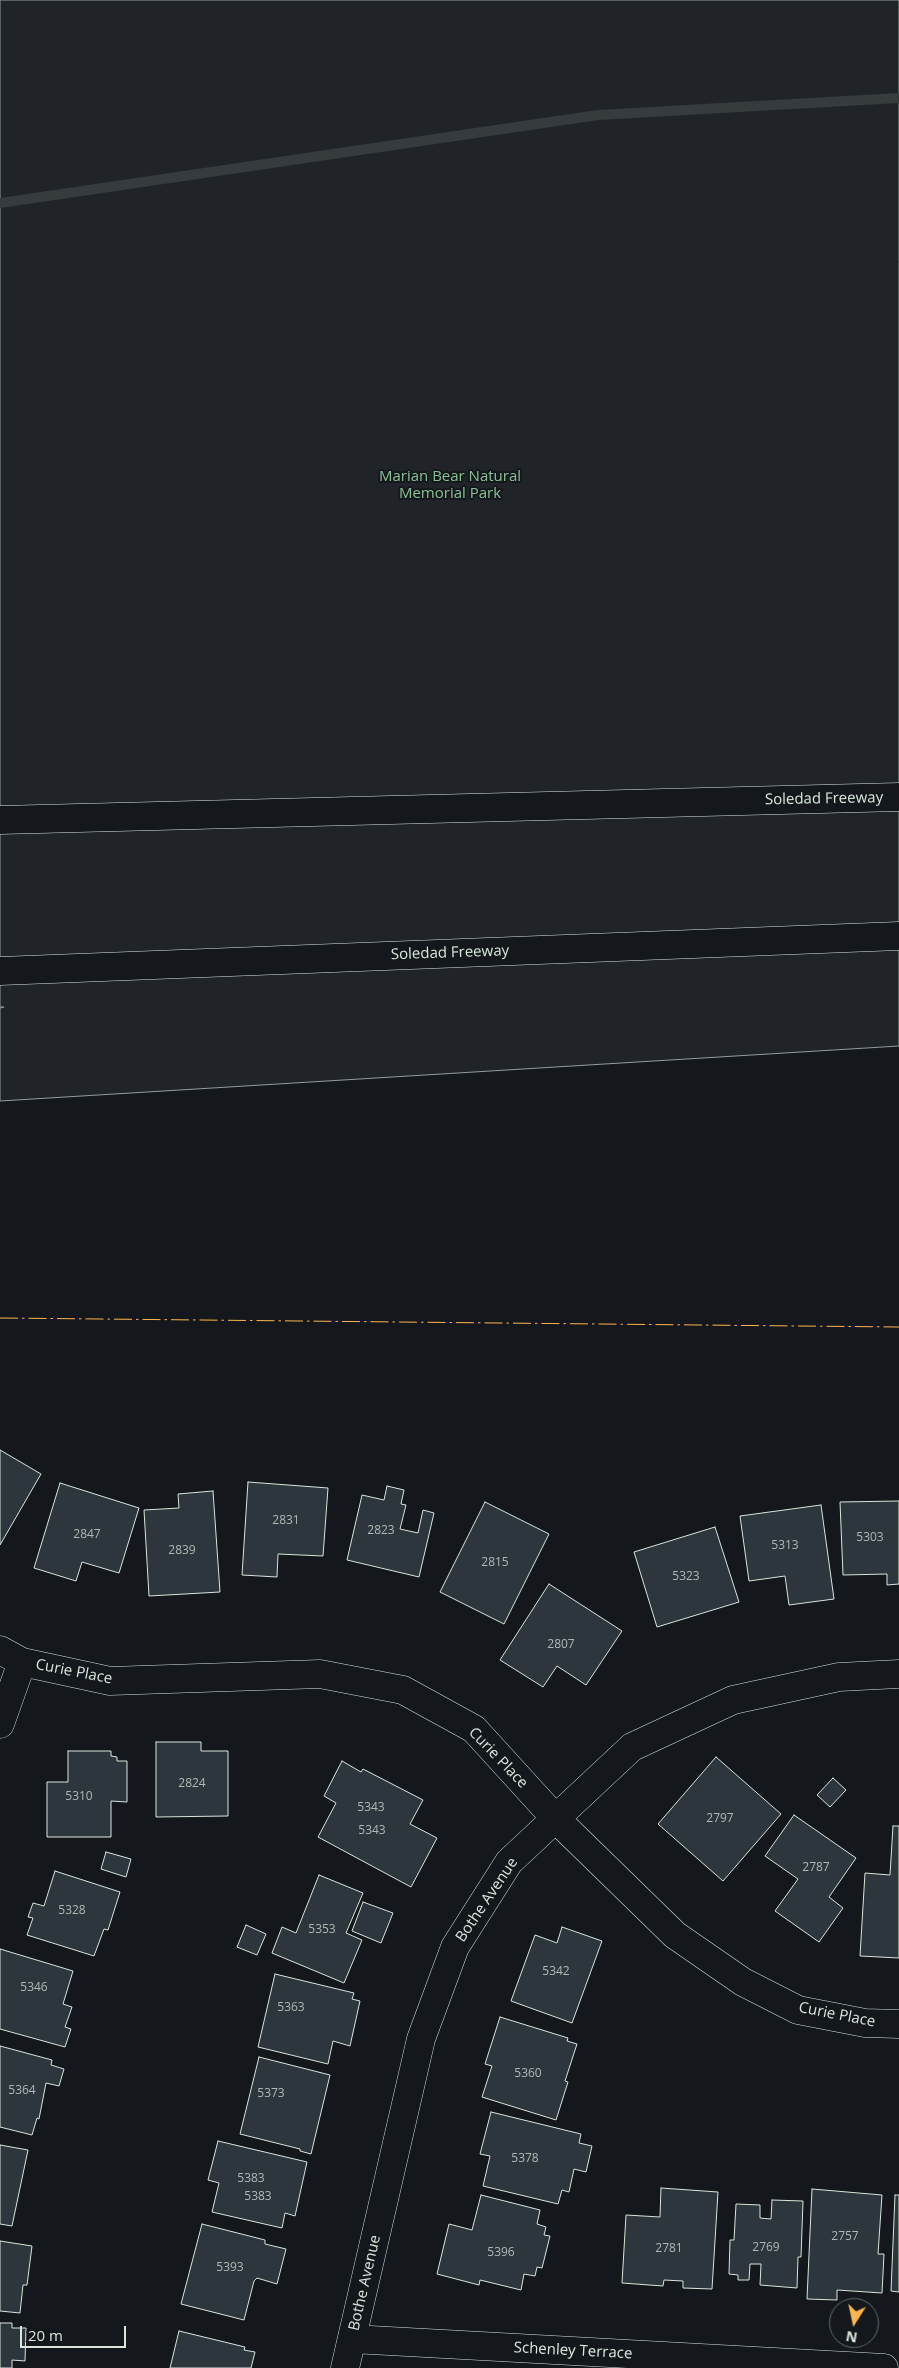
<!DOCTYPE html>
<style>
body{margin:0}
#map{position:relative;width:899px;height:2368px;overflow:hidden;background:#14181c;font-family:"Open Sans",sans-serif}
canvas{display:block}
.north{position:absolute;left:829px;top:2298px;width:50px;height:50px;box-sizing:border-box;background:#14181c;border:1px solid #626a69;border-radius:50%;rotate:190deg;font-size:14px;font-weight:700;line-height:20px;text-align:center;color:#d8e6dc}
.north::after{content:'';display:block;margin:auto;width:18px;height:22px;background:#ffb74d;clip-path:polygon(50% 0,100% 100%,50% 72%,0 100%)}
.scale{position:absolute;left:20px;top:2326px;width:106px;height:22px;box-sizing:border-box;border:2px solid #d8e6dc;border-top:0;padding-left:6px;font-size:15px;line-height:18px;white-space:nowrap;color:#d8e6dc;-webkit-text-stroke:4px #14181c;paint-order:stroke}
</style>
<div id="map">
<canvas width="899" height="2368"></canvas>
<div class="north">N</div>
<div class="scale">20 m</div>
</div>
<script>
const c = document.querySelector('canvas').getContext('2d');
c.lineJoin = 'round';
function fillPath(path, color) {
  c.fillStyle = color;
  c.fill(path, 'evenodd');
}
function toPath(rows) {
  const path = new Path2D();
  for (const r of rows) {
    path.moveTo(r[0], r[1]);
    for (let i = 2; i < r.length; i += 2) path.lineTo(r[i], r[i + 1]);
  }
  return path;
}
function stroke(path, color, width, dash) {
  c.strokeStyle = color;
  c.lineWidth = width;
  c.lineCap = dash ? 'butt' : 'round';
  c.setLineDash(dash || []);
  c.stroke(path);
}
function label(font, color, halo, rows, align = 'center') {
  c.font = font + ' "Open Sans",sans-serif';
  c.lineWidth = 4;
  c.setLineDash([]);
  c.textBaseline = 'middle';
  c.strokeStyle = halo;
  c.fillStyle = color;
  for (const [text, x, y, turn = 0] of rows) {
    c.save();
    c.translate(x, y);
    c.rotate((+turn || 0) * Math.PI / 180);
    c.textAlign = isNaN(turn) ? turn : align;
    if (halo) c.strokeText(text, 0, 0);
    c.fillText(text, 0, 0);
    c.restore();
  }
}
const green = toPath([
 [0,0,899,0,899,1046,0,1101,0,1008,4,1007,0,1007,0,0]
]);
fillPath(green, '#202428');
stroke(green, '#939e99', 1);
stroke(toPath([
 [0,203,598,115,899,98]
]), '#363b3e', 10);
const building = toPath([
 [0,1450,41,1474,0,1545,0,1450],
 [248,1482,328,1488,323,1556,278,1554,277,1577,242,1575,248,1482],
 [60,1483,139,1508,119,1573,82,1562,76,1581,34,1568,60,1483],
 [387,1486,404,1490,401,1504,406,1505,400,1529,418,1533,423,1510,434,1513,419,1577,347,1560,362,1495,384,1500,387,1486],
 [213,1491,220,1592,149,1596,144,1510,179,1508,178,1494,213,1491],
 [899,1501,899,1584,887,1585,887,1574,843,1575,840,1502,899,1501],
 [485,1502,549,1534,504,1624,440,1592,485,1502],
 [821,1505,834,1599,789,1605,785,1576,749,1581,740,1516,821,1505],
 [715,1527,739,1602,657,1627,634,1552,715,1527],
 [549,1584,622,1631,586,1685,557,1666,543,1687,500,1660,549,1584],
 [156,1742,201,1742,201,1751,228,1751,228,1816,156,1817,156,1742],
 [68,1751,111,1751,111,1756,117,1757,117,1761,127,1761,127,1802,111,1801,111,1837,47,1837,47,1782,68,1782,68,1751],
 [716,1757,781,1814,723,1881,658,1824,716,1757],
 [342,1761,361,1772,363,1769,423,1800,410,1824,437,1838,411,1887,318,1837,336,1803,324,1796,342,1761],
 [833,1778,846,1790,830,1807,817,1795,833,1778],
 [794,1815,856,1858,829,1897,843,1908,819,1942,775,1911,798,1879,765,1856,794,1815],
 [893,1826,899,1826,899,1958,860,1956,865,1873,890,1875,893,1826],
 [106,1852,131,1859,126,1877,101,1869,106,1852],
 [55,1871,120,1892,108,1930,104,1929,94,1956,27,1935,33,1918,28,1917,33,1903,44,1906,55,1871],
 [319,1875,363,1893,346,1933,362,1940,344,1983,272,1953,282,1927,296,1933,319,1875],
 [363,1902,393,1913,381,1943,352,1931,363,1902],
 [246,1925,266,1934,257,1955,237,1947,246,1925],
 [562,1927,602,1941,572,2023,511,2001,535,1935,557,1943,562,1927],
 [0,1949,73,1971,63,2004,72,2007,65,2027,71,2029,65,2047,0,2029,0,1949],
 [275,1974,354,1993,352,1999,360,2001,350,2046,333,2041,328,2064,258,2047,275,1974],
 [500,2017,568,2038,567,2041,577,2044,565,2081,568,2082,556,2120,482,2097,492,2066,485,2064,500,2017],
 [0,2046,52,2060,51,2065,64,2069,59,2086,46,2083,39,2119,37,2118,32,2135,0,2127,0,2046],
 [259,2057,330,2075,311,2154,300,2151,300,2149,240,2134,259,2057],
 [491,2112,581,2134,579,2143,592,2146,586,2172,574,2169,569,2192,562,2190,558,2204,483,2186,490,2156,480,2154,491,2112],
 [218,2141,307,2162,295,2216,285,2213,282,2228,212,2212,219,2183,208,2180,218,2141],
 [0,2145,28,2150,12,2226,0,2224,0,2145],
 [661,2188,718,2192,712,2289,683,2288,683,2281,664,2280,663,2286,622,2283,626,2215,660,2217,661,2188],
 [812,2189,882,2195,878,2254,884,2254,882,2293,837,2290,837,2300,807,2299,812,2189],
 [481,2195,540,2210,537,2224,546,2227,544,2235,550,2236,542,2268,537,2267,535,2276,524,2274,521,2290,480,2280,479,2285,437,2274,449,2224,472,2230,481,2195],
 [895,2195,899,2195,899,2292,891,2291,895,2195],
 [772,2200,803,2201,801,2257,798,2257,797,2288,760,2285,761,2264,750,2264,749,2280,738,2280,738,2275,729,2274,730,2240,734,2240,736,2204,760,2205,760,2218,771,2219,772,2200],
 [202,2224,265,2240,265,2244,286,2249,277,2284,257,2278,254,2281,244,2320,181,2304,202,2224],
 [0,2241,32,2246,27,2285,23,2285,20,2313,0,2311,0,2241],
 [0,2323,12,2323,12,2328,26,2328,25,2361,12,2360,12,2368,0,2368,0,2323],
 [179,2331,245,2347,244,2350,255,2352,251,2368,170,2368,179,2331]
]);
fillPath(building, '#2c363c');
stroke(building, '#d8e6dc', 1);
const minor = toPath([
 [0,1650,22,1662,110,1681,320,1674,403,1690,474,1729,556,1819,675,1935,743,1982,798,2010,865,2023,899,2024],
 [0,1724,22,1662],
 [352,2339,884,2368],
 [345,2368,421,2039,455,1947,509,1862,632,1747,733,1700,839,1677,899,1674]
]);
const motorway = toPath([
 [0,820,899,797],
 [0,971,899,936]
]);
stroke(minor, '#d8e6dc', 29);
stroke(motorway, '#d8e6dc', 29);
stroke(minor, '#14181c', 28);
stroke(motorway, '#14181c', 28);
stroke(toPath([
 [0,1318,899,1327]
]), '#ffb74d', 1, [18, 4, 2.5, 4]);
label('12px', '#adbab4', null, [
 ["2831",286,1521],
 ["2823",381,1531],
 ["2847",87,1535],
 ["5303",870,1538],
 ["5313",785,1546],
 ["2839",182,1551],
 ["2815",495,1563],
 ["5323",686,1577],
 ["2807",561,1645],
 ["2824",192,1784],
 ["5310",79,1797],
 ["5343",371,1808],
 ["2797",720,1819],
 ["5343",372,1831],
 ["2787",816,1868],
 ["5328",72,1911],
 ["5353",322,1930],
 ["5342",556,1972],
 ["5346",34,1988],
 ["5363",291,2008],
 ["5360",528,2074],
 ["5364",22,2091],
 ["5373",271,2094],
 ["5378",525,2159],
 ["5383",251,2179],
 ["5383",258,2197],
 ["2757",845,2237],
 ["2769",766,2248],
 ["2781",669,2249],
 ["5396",501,2253],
 ["5393",230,2268]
]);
label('15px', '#8ac095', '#14181c', [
 ["Marian Bear Natural",450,477],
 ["Memorial Park",450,494]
]);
label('15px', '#d8e6dc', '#14181c', [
 ["Soledad Freeway",824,799,-1],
 ["Soledad Freeway",450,953,-2],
 ["Curie Place",74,1672,11],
 ["Curie Place",498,1758,46],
 ["Bothe Avenue",487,1900,-56],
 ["Curie Place",837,2015,11],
 ["Bothe Avenue",365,2283,-77],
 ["Schenley Terrace",573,2351,3]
]);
</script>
